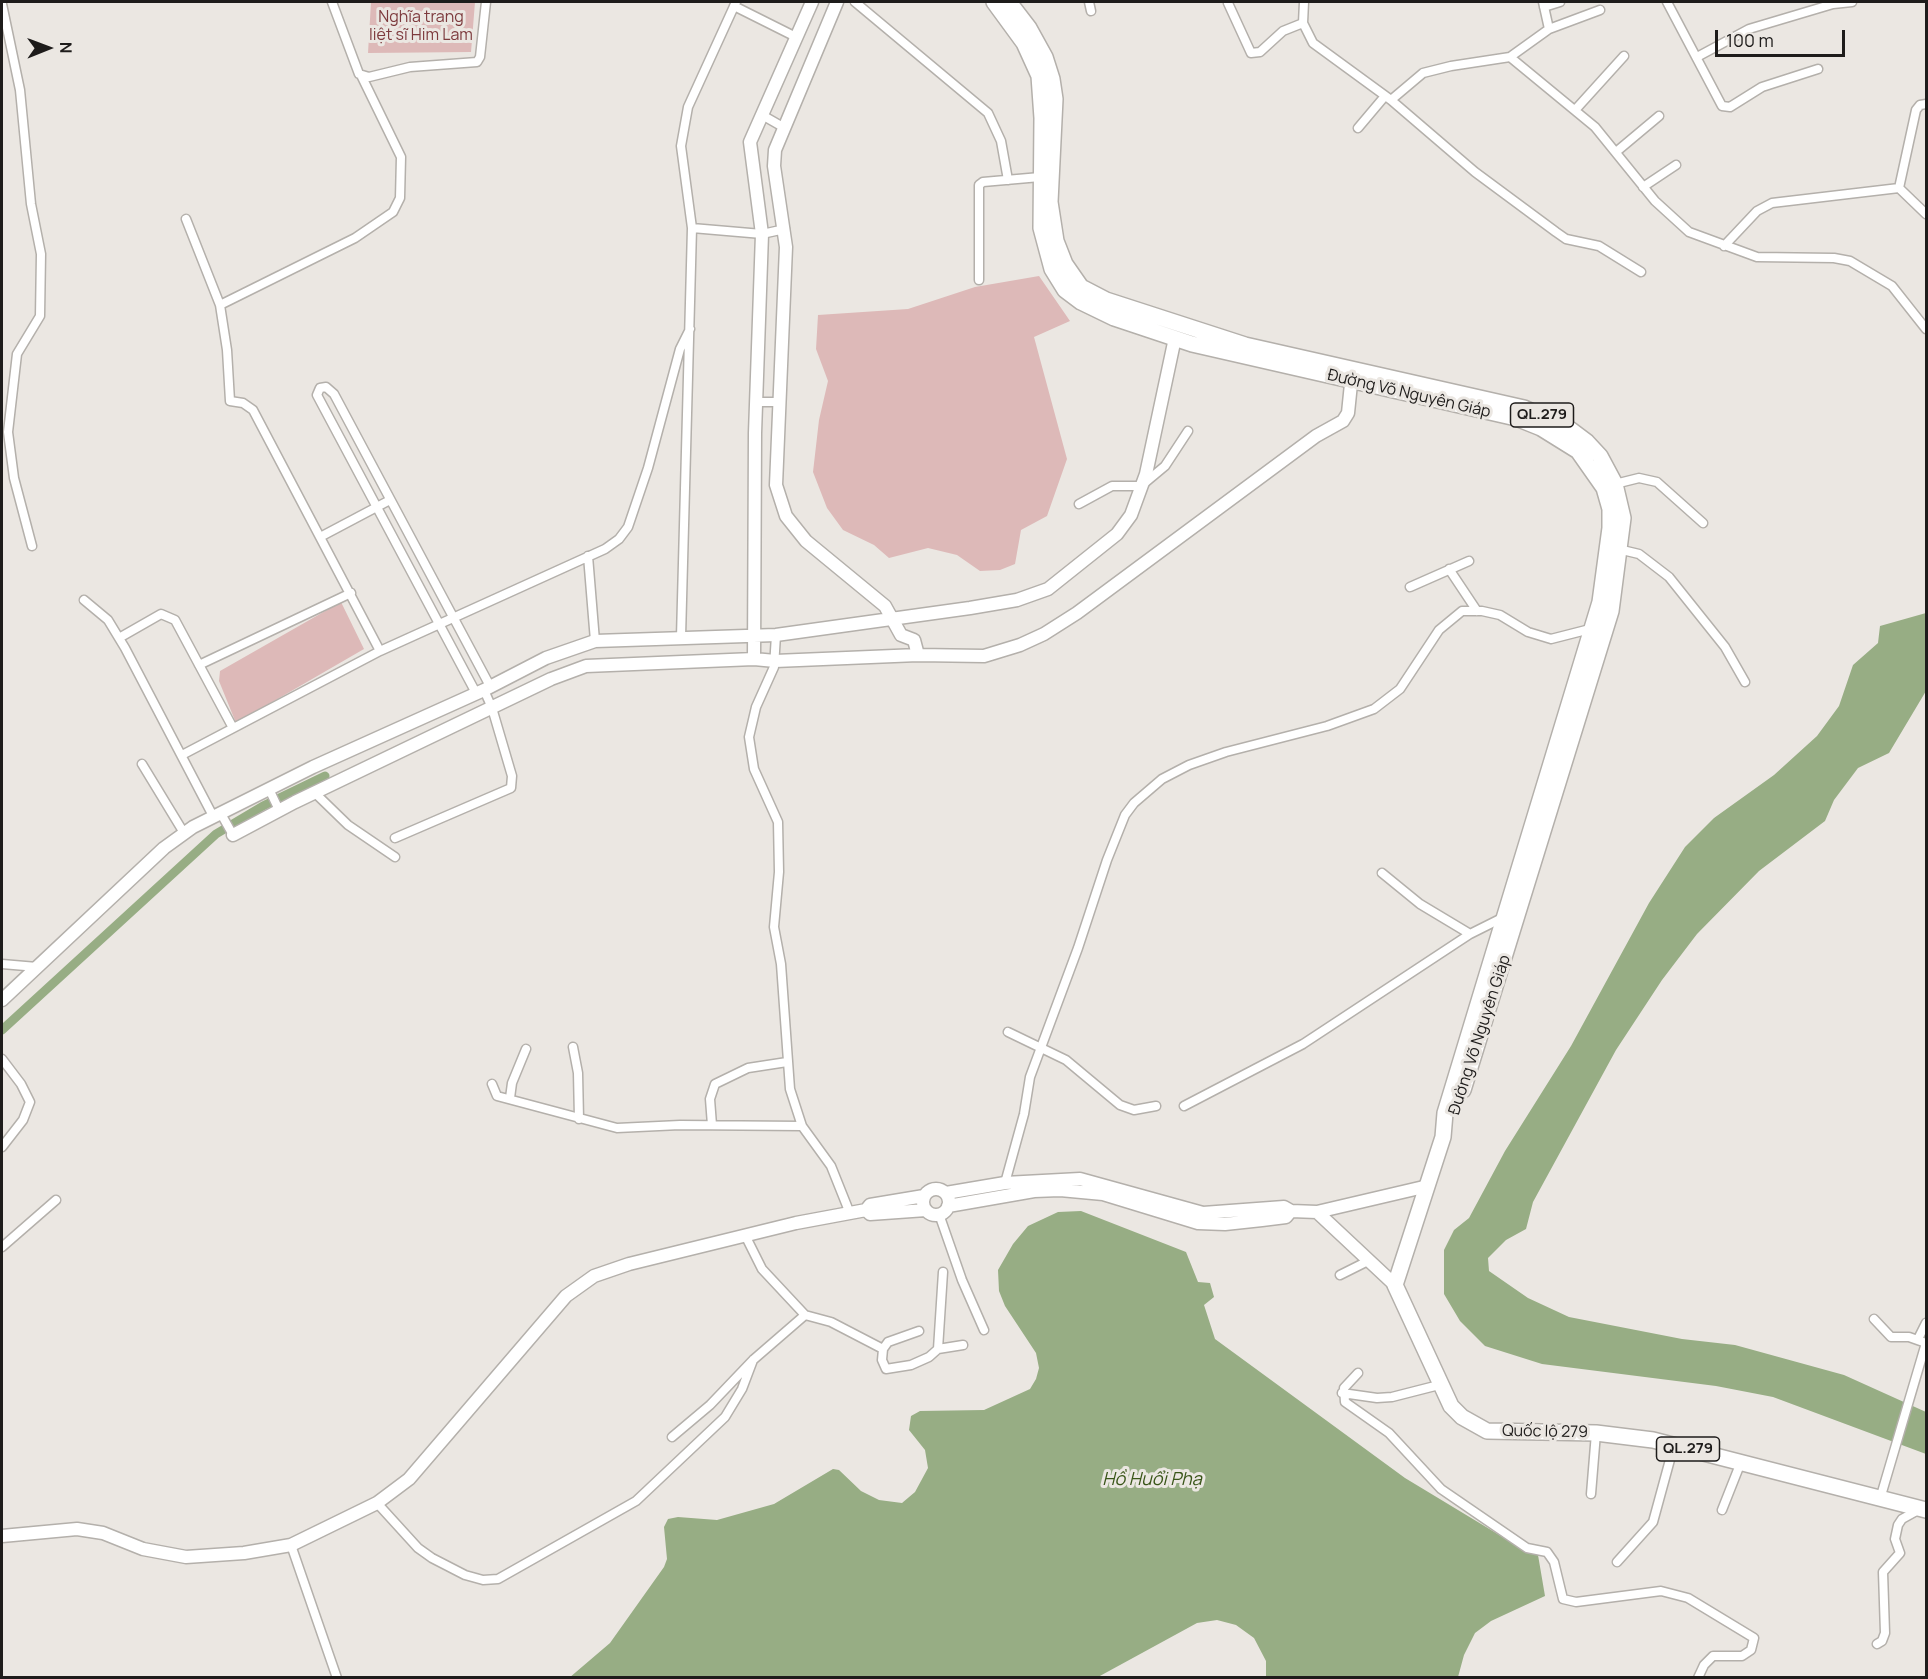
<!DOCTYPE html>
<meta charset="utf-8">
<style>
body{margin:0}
#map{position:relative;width:1928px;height:1679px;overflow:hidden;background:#ebe7e2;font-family:Manrope,sans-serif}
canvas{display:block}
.frame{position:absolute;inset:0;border:3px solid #1e1c1b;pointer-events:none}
.north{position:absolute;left:18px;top:18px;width:60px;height:60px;-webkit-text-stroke:4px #ebe7e2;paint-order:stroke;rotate:89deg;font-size:16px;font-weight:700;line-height:24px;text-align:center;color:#1e1c1b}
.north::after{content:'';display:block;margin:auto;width:21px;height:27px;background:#1e1c1b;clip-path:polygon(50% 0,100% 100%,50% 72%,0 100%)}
.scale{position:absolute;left:1715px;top:30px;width:130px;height:27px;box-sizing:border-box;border:3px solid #1e1c1b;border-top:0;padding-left:8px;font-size:18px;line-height:21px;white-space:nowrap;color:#1e1c1b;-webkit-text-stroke:4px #ebe7e2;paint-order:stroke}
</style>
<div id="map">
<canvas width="1928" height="1679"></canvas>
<div class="frame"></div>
<div class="north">N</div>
<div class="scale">100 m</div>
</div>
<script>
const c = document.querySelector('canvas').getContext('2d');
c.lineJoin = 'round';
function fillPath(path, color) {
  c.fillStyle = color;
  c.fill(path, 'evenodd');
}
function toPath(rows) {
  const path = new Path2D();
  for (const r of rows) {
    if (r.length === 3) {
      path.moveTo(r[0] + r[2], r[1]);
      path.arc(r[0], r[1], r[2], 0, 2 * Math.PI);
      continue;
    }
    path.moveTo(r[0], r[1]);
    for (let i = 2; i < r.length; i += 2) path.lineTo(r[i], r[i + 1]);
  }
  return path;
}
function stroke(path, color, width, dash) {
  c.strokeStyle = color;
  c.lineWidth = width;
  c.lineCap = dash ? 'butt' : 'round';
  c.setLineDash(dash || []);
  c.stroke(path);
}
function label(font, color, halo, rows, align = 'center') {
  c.font = font + ' Manrope,sans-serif';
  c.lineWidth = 6;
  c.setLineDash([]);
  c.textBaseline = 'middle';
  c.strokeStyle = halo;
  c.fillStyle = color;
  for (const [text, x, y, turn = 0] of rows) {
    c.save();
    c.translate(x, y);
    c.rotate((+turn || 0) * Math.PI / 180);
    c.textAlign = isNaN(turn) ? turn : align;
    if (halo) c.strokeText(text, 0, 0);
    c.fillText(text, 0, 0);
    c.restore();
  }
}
fillPath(toPath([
 [371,2,475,2,471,52,368,53],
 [1039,276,1070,321,1034,337,1067,459,1047,516,1021,530,1015,564,1000,570,980,571,957,555,928,548,889,558,874,545,843,530,827,508,813,472,819,420,828,381,816,349,818,315,908,309,975,287],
 [341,602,364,649,236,723,219,681,220,671]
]), '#ddb9b8');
fillPath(toPath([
 [1926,613,1926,691,1889,753,1858,768,1834,800,1825,821,1759,871,1697,934,1662,980,1616,1050,1533,1202,1526,1229,1506,1240,1488,1258,1489,1271,1528,1298,1569,1317,1682,1339,1735,1345,1844,1375,1926,1412,1926,1454,1773,1397,1716,1386,1542,1364,1485,1346,1460,1321,1444,1294,1444,1250,1454,1230,1469,1218,1505,1151,1571,1046,1649,903,1685,847,1714,818,1774,775,1817,736,1839,706,1853,665,1878,643,1880,626],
 [1081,1211,1186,1252,1198,1282,1210,1283,1214,1297,1204,1305,1215,1339,1405,1478,1501,1536,1538,1555,1545,1596,1491,1621,1475,1633,1464,1655,1458,1677,1266,1677,1266,1661,1254,1638,1236,1625,1217,1620,1197,1623,1098,1677,569,1678,610,1643,664,1567,667,1559,664,1527,668,1519,678,1517,717,1520,774,1504,833,1469,839,1470,861,1491,879,1500,902,1503,915,1492,928,1468,925,1450,909,1430,911,1416,920,1411,984,1410,1030,1389,1036,1379,1039,1368,1036,1353,1005,1306,999,1291,998,1270,1013,1244,1028,1226,1058,1212]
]), '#97ad84');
stroke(toPath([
 [2,1030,216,834,263,806,325,776]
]), '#97ad84', 9);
const street = toPath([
 [332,2,359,74,369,77,410,67,477,62,480,57,486,2],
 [855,2,988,113,1001,141,1008,180],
 [1089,2,1091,11],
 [1304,2,1303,23,1313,43,1391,100,1475,172,1556,232,1566,239,1599,246,1641,272],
 [1543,2,1549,29,1600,10],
 [1667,2,1722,106,1730,107,1762,87,1818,69],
 [1228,3,1251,53,1260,52,1283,31,1303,23],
 [2,4,20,90,31,204,41,254,40,316,17,354,8,432,14,478,32,546],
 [734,6,796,37],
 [1544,7,1560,2],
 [1510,57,1595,127,1655,201,1689,232,1757,257,1834,258,1850,261,1892,286,1926,329],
 [1697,57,1749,29,1833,4,1852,2],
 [361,75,401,157,400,198,393,212,355,238,220,305,227,350,230,401,243,403,253,410,380,651],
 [1391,100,1423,73,1451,66,1510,57,1549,29],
 [1576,109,1624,56],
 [762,115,783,127],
 [1358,128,1385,96],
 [1616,152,1659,116],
 [1643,187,1676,165],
 [1899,188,1916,110,1920,105,1926,104],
 [1899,188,1926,214],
 [186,219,220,305],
 [692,228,762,234,785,229],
 [1724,246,1757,211,1772,203,1899,188],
 [979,280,979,185,983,182,1040,177],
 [756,402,779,402],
 [1615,484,1639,478,1657,482,1703,523],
 [1079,504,1112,486,1141,486,1165,466,1188,431],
 [322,536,390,500],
 [1618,549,1639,554,1669,577,1725,647,1745,682],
 [588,556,595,641],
 [1449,569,1477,611],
 [1410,587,1469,561],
 [84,600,108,620,125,648,213,816],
 [776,635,774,667,756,707,749,737,754,769,778,822,779,872,774,927,781,964,790,1089,802,1126,831,1166,849,1211],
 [681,637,692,228,681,146,688,107,736,2],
 [119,638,161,614,175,620,233,728],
 [199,665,351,593],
 [476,693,317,395,320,388,326,387,334,394,490,686],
 [182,755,380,651,605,549,619,539,628,527,648,468,680,349,690,329],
 [142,764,184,833],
 [269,789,279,810],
 [315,793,348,825,395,857],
 [220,812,233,835],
 [395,838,511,788,512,776,492,708,484,690],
 [1382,873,1420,904,1470,934],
 [2,964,37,967],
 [1008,1032,1066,1060,1120,1105,1134,1110,1156,1106],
 [573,1047,578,1073,579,1119],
 [2,1059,21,1084,30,1102,23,1120,2,1147],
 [492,1084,497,1096,617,1128,680,1125,802,1126],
 [510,1098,512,1083,526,1049],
 [1184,1106,1303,1044,1470,934,1504,917],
 [712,1125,710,1099,715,1084,748,1068,787,1062],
 [1005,1183,1024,1114,1030,1077,1078,948,1107,860,1125,815,1134,803,1162,779,1189,765,1226,752,1327,726,1374,709,1400,689,1439,630,1462,611,1482,611,1500,615,1528,632,1551,639,1594,628],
 [939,1214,962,1280,984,1330],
 [745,1235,762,1269,805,1315,831,1322,883,1349],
 [2,1247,56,1200],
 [1340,1275,1368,1261],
 [1874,1319,1891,1337,1909,1337,1926,1343,1880,1499],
 [919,1331,888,1342,883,1349,882,1360,886,1369,911,1365,929,1357,938,1349,943,1272],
 [1918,1339,1926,1323],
 [938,1349,963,1345],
 [1358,1373,1344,1388,1345,1402,1389,1433,1441,1489,1527,1548,1547,1552,1554,1562,1563,1599,1576,1602,1661,1591,1688,1598,1754,1638,1751,1650,1742,1656,1713,1656,1704,1665,1698,1678],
 [1342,1393,1377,1398,1392,1397,1439,1385],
 [672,1437,710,1405,753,1360,805,1315],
 [1591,1494,1596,1433],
 [377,1503,418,1548,432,1558,465,1575,483,1580,498,1579,636,1501,725,1417,742,1389,753,1360],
 [1722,1510,1741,1462],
 [291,1545,337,1678],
 [1617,1562,1653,1522,1674,1445],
 [1877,1644,1882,1641,1885,1633,1883,1572,1900,1553,1895,1539,1898,1525,1902,1519,1920,1509]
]);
const secondary = toPath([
 [837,2,775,150,774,166,786,247,776,485,786,516,806,541,885,606,901,635,914,640,918,655],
 [754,659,755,433,762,234,750,142,812,2],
 [233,835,295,802,551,679,586,666,754,659,775,661,918,655,984,656,1020,645,1044,634,1077,613,1316,436,1343,421,1348,413,1352,374],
 [2,1000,164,848,193,827,313,767,484,690,546,658,595,641,776,635,970,608,1017,600,1048,589,1117,534,1131,515,1146,474,1175,338],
 [936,1202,13],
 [946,1193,1005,1183,1080,1179,1203,1213,1284,1207,1291,1211,1317,1212,1428,1186],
 [948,1206,1034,1191,1060,1190,1103,1194,1198,1223,1225,1224,1262,1220,1286,1217,1291,1211],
 [866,1210,870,1214,926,1210],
 [1317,1212,1395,1285],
 [2,1536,77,1529,103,1533,143,1549,186,1557,244,1553,291,1545,377,1503,409,1479,566,1296,594,1276,629,1264,796,1223,866,1210,870,1205,924,1196]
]);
const highway = toPath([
 [994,2,1024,43,1039,76,1042,118,1041,228,1052,269,1065,290,1081,302,1114,318,1192,344,1516,418,1541,428,1578,451,1604,488,1610,509,1610,528,1600,602,1445,1113,1443,1137,1395,1285,1451,1406,1462,1417,1487,1431,1596,1433,1653,1440,1926,1510],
 [1009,2,1029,28,1045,57,1052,79,1055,99,1050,202,1056,241,1065,264,1081,287,1106,300,1245,345,1524,408,1571,430,1587,442,1600,456,1615,484,1623,518,1611,611,1463,1090]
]);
stroke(street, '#b4b0ab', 11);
stroke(secondary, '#b4b0ab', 15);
stroke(highway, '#b4b0ab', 18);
stroke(street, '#fff', 8);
stroke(secondary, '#fff', 12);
stroke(highway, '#fff', 15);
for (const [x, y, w] of [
 [1542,415,63],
 [1688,1449,63]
]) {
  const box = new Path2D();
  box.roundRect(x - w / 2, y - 12, w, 24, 4.5);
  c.fillStyle = '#ebe7e2';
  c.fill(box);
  stroke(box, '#1e1c1b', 1.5);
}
label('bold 15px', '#1e1c1b', null, [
 ["QL.279",1542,415],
 ["QL.279",1688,1449]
]);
label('16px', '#7d3a3d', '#ebe7e2', [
 ["Nghĩa trang",421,18],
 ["liệt sĩ Him Lam",421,36]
]);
label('16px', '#1e1c1b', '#ebe7e2', [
 ["Đường Võ Nguyên Giáp",1409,394,13],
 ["Đường Võ Nguyên Giáp",1480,1035,-72],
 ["Quốc lộ 279",1545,1432,1]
]);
label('italic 18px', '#3a5619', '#ebe7e2', [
 ["Hồ Huổi Phạ",1152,1480]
]);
</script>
